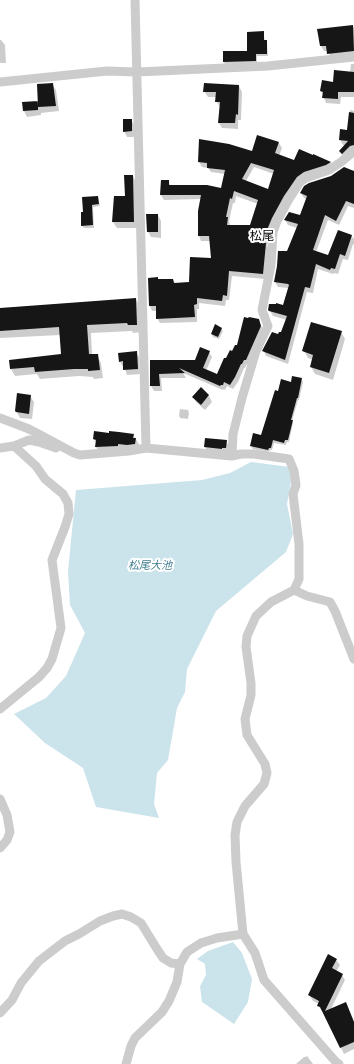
<!DOCTYPE html>
<meta charset="utf-8">
<style>
body{margin:0}
canvas{display:block;background:#fff}
</style>
<canvas width="354" height="1064"></canvas>
<script>
const c = document.querySelector('canvas').getContext('2d');
c.lineJoin = 'round';
function fillPath(path, color) {
  c.fillStyle = color;
  c.fill(path, 'evenodd');
}
function toPath(rows) {
  const path = new Path2D();
  for (const r of rows) {
    path.moveTo(r[0], r[1]);
    for (let i = 2; i < r.length; i += 2) path.lineTo(r[i], r[i + 1]);
  }
  return path;
}
function stroke(path, color, width, dash) {
  c.strokeStyle = color;
  c.lineWidth = width;
  c.lineCap = dash ? 'butt' : 'round';
  c.setLineDash(dash || []);
  c.stroke(path);
}
function label(font, color, halo, rows, align = 'center') {
  c.font = font + ' "Work Sans","Noto Sans JP",sans-serif';
  c.lineWidth = 4;
  c.setLineDash([]);
  c.textBaseline = 'middle';
  c.strokeStyle = halo;
  c.fillStyle = color;
  for (const [text, x, y, turn = 0] of rows) {
    c.save();
    c.translate(x, y);
    c.rotate((+turn || 0) * Math.PI / 180);
    c.textAlign = isNaN(turn) ? turn : align;
    if (halo) c.strokeText(text, 0, 0);
    c.fillText(text, 0, 0);
    c.restore();
  }
}
fillPath(toPath([
 [251,462,290,467,292,477,287,504,293,534,286,552,216,611,187,669,185,692,177,708,168,760,157,773,154,804,159,818,96,807,83,768,45,743,14,714,46,698,66,676,85,633,70,605,68,571,76,490,202,480,230,473],
 [233,942,242,953,252,979,248,1002,234,1024,202,1002,200,986,206,975,205,964,197,959,208,951]
]), '#cbe3eb');
fillPath(toPath([
 [353,26,354,28,354,57,332,59,328,51,324,51,321,46],
 [263,32,265,41,267,43,268,56,257,56,257,63,225,64,224,62,248,52],
 [0,40,1,40,5,45,6,63,0,63],
 [351,64,354,64,354,97,341,97,340,104,326,103,321,91,350,73],
 [52,84,56,90,59,111,41,113,41,115,27,117,24,111,24,103,37,102],
 [239,86,242,92,241,120,238,120,238,129,222,128,219,123,220,107,216,101,216,97,208,97,204,91],
 [350,110,354,111,354,151,343,156,340,151,346,146,343,145,340,140,341,130,347,131],
 [131,120,135,126,135,137,127,137,124,131],
 [279,143,282,148,279,156,294,162,330,162,333,167,307,177,270,236,267,246,269,249,265,279,232,276,229,300,226,300,225,306,199,303,199,309,197,309,197,322,160,323,157,318,157,311,152,311,150,306,159,280,173,280,176,284,190,283,212,259,211,241,201,241,199,236,201,199,164,200,161,195,168,181,171,186,222,189,225,174,211,172,208,168,202,167,199,162,252,153],
 [254,167,274,174,268,190,246,181],
 [236,196,258,204,250,226,230,226,229,221,233,203,235,203],
 [354,172,354,208,348,206,339,225,328,220,316,252,328,257,339,231,352,236,353,239,354,237,354,245,353,244,348,260,343,259,338,274,334,273,333,274,318,269,313,293,307,292,288,364,266,356,264,351,279,335,282,334,287,320,273,316,269,309,283,306,288,288,278,287,275,282,297,228,288,225,285,220,289,213,300,216,307,199,304,198,301,193],
 [133,176,136,182,137,228,117,228,113,222,114,197,126,197],
 [98,197,100,206,93,207,94,228,84,228,82,226,84,213],
 [158,215,161,221,161,238,151,237,148,232],
 [136,299,140,307,141,332,133,333,132,331,91,333,92,355,97,355,101,363,103,378,94,379,93,377,79,376,40,379,37,374,15,376,11,369,62,355,60,335,0,338,0,309],
 [258,320,264,331,248,365,247,364,245,368,244,368,238,382,233,389,227,386,225,390,224,389,223,390,183,373,186,378,161,378,162,391,154,391,151,386,151,361,196,361,209,352,212,357,206,371,218,376,227,360],
 [221,329,223,331,219,339,213,337,212,334],
 [341,332,345,339,333,380,315,374,311,367,313,360,308,358,304,351],
 [136,352,139,357,140,374,127,375,124,366,122,366,120,361],
 [301,379,303,382,299,400,298,400,292,421,293,423,289,442,287,442,286,445,274,443,272,450,270,450,269,452,253,449,251,446,262,436,279,392,291,383],
 [201,389,209,396,212,402,205,410,197,403,193,397],
 [30,396,34,402,32,419,20,418,16,411],
 [180,409,188,410,189,413,188,419,180,418,179,415],
 [133,435,139,444,138,449,99,451,96,447,96,443,94,439],
 [206,439,226,441,229,446,228,452,208,452,205,447],
 [336,960,340,965,336,972,342,975,345,980,331,1009,346,1004,354,1022,354,1049,344,1054,324,1012,322,1011,318,1005,319,1004,313,1001,309,995],
 [307,1056,313,1064,296,1064,304,1057,305,1057]
]), '#0003');
fillPath(toPath([
 [353,25,354,51,327,54,326,46,320,46,317,29],
 [264,31,264,40,267,40,267,54,256,54,256,61,223,62,223,51,247,51,247,32],
 [334,70,354,72,354,92,338,92,338,99,322,98,323,92,320,91,322,80,333,82],
 [53,83,56,106,38,107,38,110,23,111,22,102,38,101,38,107,37,84],
 [204,83,239,85,238,115,236,114,235,123,218,123,220,102,215,102,216,92,203,92],
 [349,112,354,113,354,145,350,146,342,154,339,151,348,141,339,140,340,129,347,130],
 [123,119,132,119,132,131,123,132],
 [257,135,279,142,275,153,294,160,299,149,313,155,313,154,331,162,326,165,304,172,297,177,284,196,272,218,267,230,264,243,266,243,263,274,229,271,227,296,223,295,222,301,197,298,197,304,194,305,195,317,156,319,156,306,149,306,148,278,158,277,158,279,173,279,174,283,189,282,190,257,211,258,209,236,198,236,198,211,201,195,160,195,161,180,169,180,169,185,207,185,221,188,225,170,207,168,207,163,198,162,199,139,229,144,252,151],
 [251,163,274,170,268,189,242,179],
 [234,191,258,200,250,225,227,225,228,217,226,217,230,198,232,199],
 [344,167,354,171,354,204,346,201,336,221,325,215,313,250,328,255,338,230,352,235,345,256,340,254,335,269,331,268,330,270,316,264,310,288,305,287,285,360,262,351,272,332,278,334,279,332,281,332,287,316,269,311,268,310,269,304,276,304,276,303,283,305,289,285,288,284,274,282,277,266,278,251,287,251,298,224,284,220,289,212,300,215,307,196,300,193,304,186,309,183,331,176],
 [124,175,133,175,134,222,112,222,114,196,125,196],
 [98,196,99,204,92,205,93,225,81,226,81,212,83,212,82,197],
 [146,214,158,214,158,232,147,232],
 [136,298,137,325,128,325,127,323,87,325,89,354,98,354,100,370,88,371,88,369,74,369,35,372,34,367,10,369,9,360,61,354,59,327,0,331,0,308],
 [244,317,248,318,249,317,259,319,261,326,246,360,244,360,242,364,241,364,235,377,230,385,224,382,223,385,221,385,220,386,179,368,185,373,159,374,160,386,150,386,150,360,195,360,200,347,210,351,203,368,217,374,224,358,226,358,230,350,232,351,235,345,237,345],
 [311,322,342,331,329,373,310,367,313,355,302,351],
 [215,324,222,328,218,337,211,334],
 [137,351,138,369,123,370,123,361,119,362,118,353],
 [292,376,302,378,298,398,297,398,291,420,293,420,288,440,285,440,284,443,273,440,271,448,269,448,268,450,250,446,253,433,261,435,275,390,278,391,281,379,291,382],
 [201,387,209,395,201,405,192,397],
 [17,393,31,395,29,414,16,412,15,411],
 [94,431,109,433,109,431,119,432,134,434,133,438,136,438,135,444,127,445,118,444,118,446,95,447,96,440,93,439],
 [205,438,227,440,226,448,222,448,222,449,204,447],
 [328,954,337,959,332,968,343,974,325,1011,346,1002,354,1022,354,1042,340,1048,320,1007,317,1006,319,1001,308,995]
]), '#161616');
stroke(toPath([
 [135,0,146,448],
 [0,82,107,71,137,72,268,66,354,57],
 [0,418,29,429,74,453,80,455,129,451,146,448,232,456,241,454,254,454,289,459,294,471,296,485,293,494,299,544,299,579,294,590,271,602,256,616,247,636,246,647,251,683,251,695,245,719,247,735,265,764,267,773,264,784,245,806,237,822,235,835,236,862,243,934],
 [0,448,14,446,29,440,39,442,56,448],
 [232,456,233,434,242,398,256,351,268,326,262,310,271,265,273,232,277,221,289,199,300,182,306,178,329,170,341,162,354,151],
 [294,590,307,596,330,602,335,611,354,659],
 [0,709,39,677,47,668,52,659,61,628,52,560,65,527,69,514,68,503,63,494,45,479,36,466,14,446],
 [0,799,7,815,10,832,7,840,0,848],
 [0,1013,12,1000,21,983,39,961,65,941,79,934,100,921,113,916,122,914,131,917,141,923,157,949,163,958,171,963,180,964],
 [126,1064,131,1046,135,1038,162,1012,169,1001,177,982,180,964,187,952,201,943,217,938,243,934,255,953,264,980,336,1062,339,1064]
]), '#ccc', 9);
label('italic 11px', '#407c8e', '#fff', [
 ["松尾大池",150,566]
]);
label('12px', '#000', '#fff', [
 ["松尾",262,236]
]);
</script>
